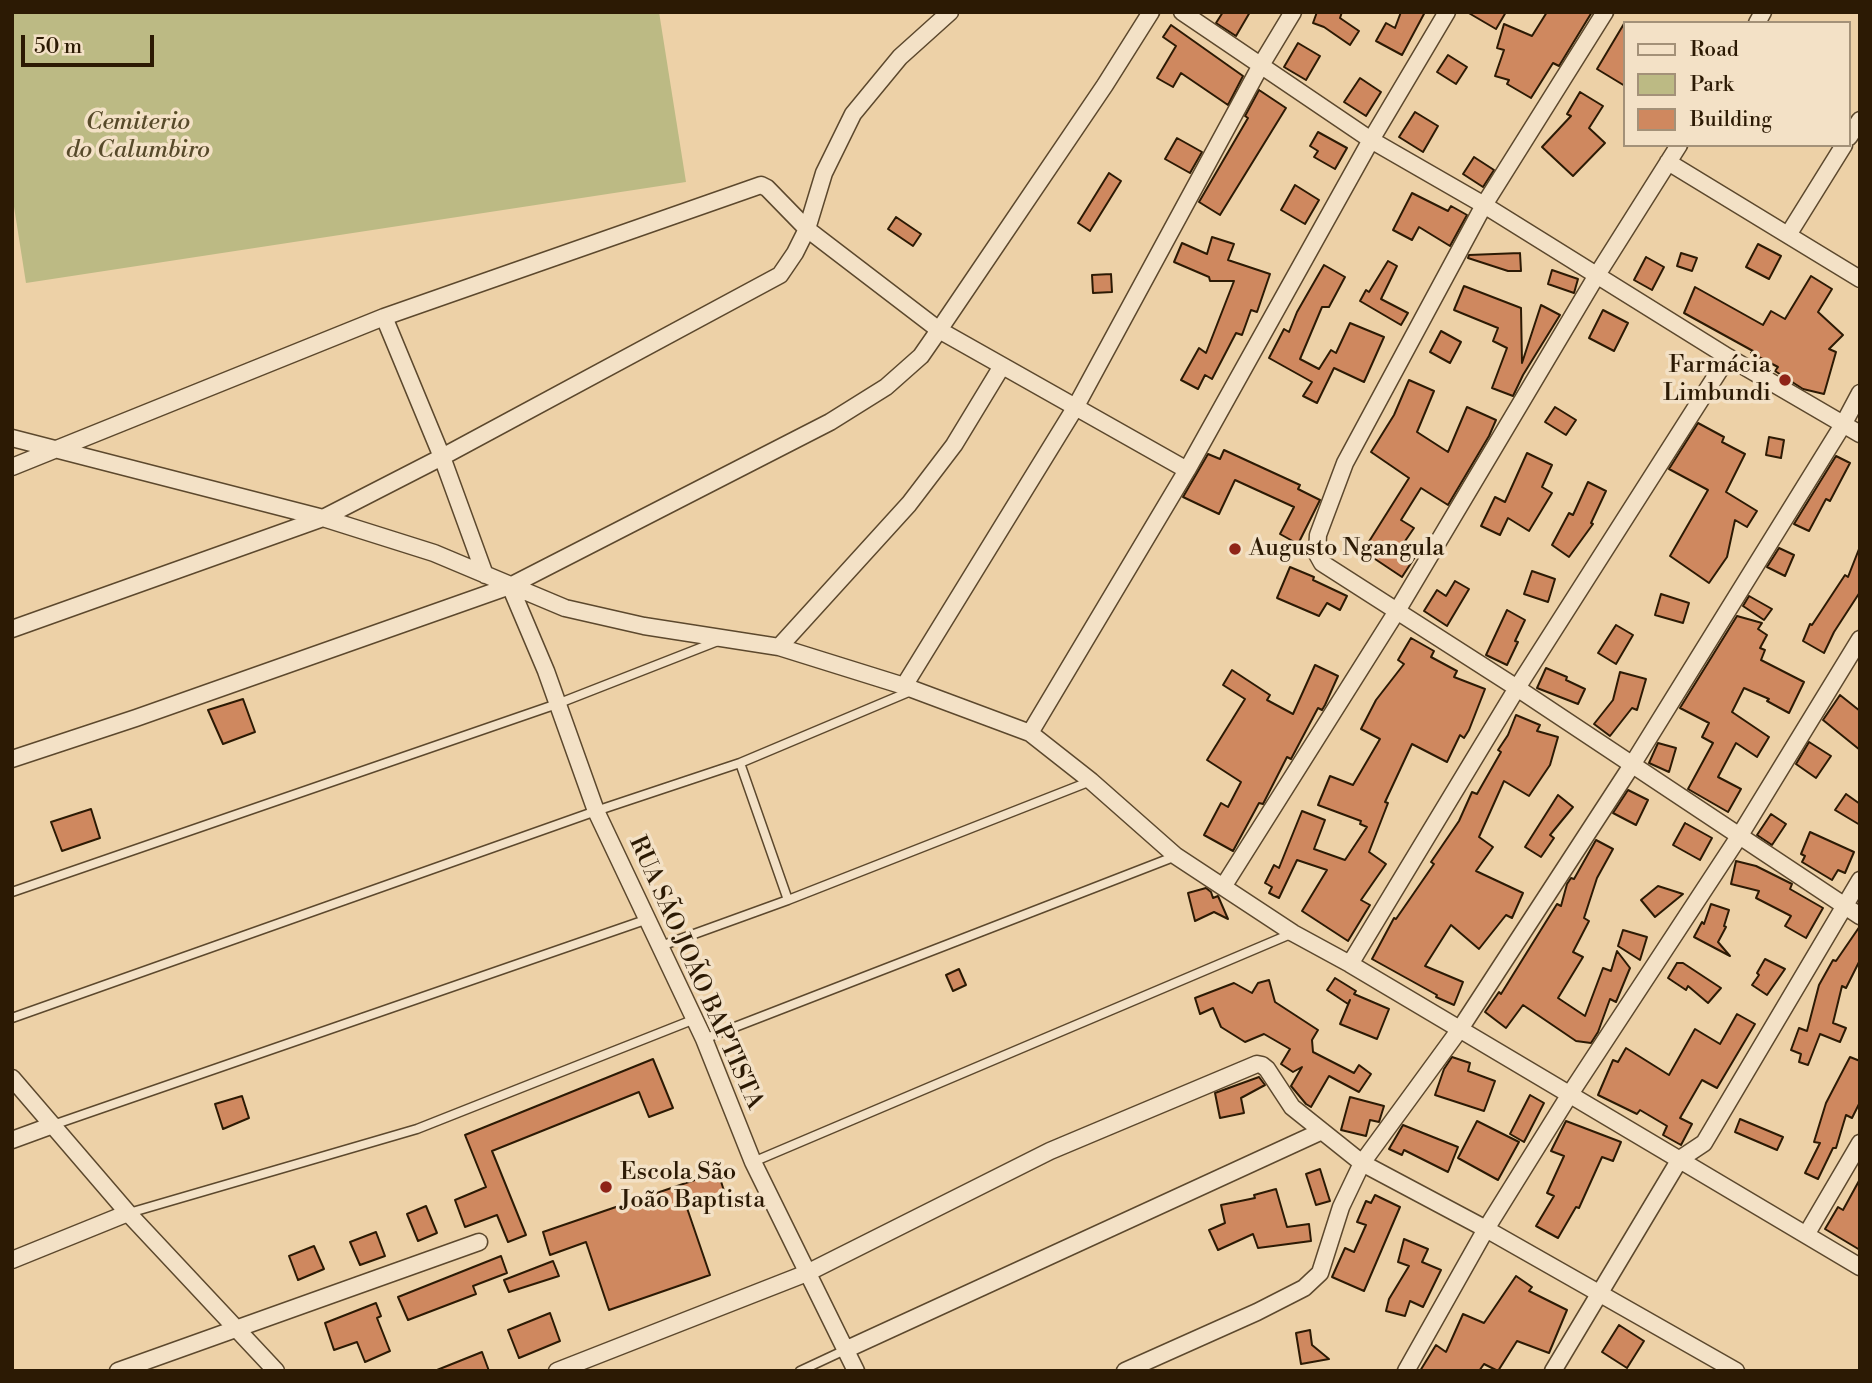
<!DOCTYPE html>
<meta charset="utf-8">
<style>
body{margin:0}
#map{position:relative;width:1872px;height:1383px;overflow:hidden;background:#edd1a7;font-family:"Libre Bodoni",serif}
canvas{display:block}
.frame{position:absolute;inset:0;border:14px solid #2c1a04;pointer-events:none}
.legend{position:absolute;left:1623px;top:21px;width:228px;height:126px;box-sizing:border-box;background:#f3e1c6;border:2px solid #a39178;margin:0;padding:9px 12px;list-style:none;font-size:21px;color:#2c1a04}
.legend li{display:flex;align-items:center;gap:14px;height:35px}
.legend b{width:35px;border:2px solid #a39178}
.scale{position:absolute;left:21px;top:35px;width:133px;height:32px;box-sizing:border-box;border:4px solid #2c1a04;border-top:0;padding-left:9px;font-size:21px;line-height:24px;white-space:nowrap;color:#2c1a04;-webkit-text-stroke:5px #f3e1c6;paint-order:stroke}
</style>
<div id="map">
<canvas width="1872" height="1383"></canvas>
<div class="frame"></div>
<ul class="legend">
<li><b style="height:9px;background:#f3e1c6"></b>Road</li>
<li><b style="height:19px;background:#bcba84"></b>Park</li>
<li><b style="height:19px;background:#cf885f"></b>Building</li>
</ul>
<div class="scale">50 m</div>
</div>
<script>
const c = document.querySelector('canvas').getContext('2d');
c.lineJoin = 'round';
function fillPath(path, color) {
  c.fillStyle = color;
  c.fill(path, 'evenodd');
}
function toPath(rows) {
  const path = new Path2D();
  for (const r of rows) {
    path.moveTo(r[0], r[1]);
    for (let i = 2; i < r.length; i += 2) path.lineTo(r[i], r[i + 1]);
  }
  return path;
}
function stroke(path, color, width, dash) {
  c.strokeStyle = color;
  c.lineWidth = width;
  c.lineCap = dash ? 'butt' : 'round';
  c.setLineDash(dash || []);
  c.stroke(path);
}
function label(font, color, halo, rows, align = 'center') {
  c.font = font + ' "Libre Bodoni",serif';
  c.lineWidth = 7;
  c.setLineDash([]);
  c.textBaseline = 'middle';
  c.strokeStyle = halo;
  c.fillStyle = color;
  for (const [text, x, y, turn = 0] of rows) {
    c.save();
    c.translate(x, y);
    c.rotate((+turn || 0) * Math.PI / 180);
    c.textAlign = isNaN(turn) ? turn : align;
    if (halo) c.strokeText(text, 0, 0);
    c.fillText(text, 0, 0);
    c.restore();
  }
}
fillPath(toPath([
 [12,12,659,12,686,182,26,283,12,194]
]), '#bcba84');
const building = toPath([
 [1223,12,1250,12,1236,36,1216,23,1223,12],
 [1317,12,1342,12,1340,18,1359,31,1350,45,1324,27,1313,23,1317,12],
 [1401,12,1425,12,1402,55,1376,41,1386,23,1395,28,1401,12],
 [1467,12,1506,12,1496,29,1467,12],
 [1547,12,1592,12,1559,66,1553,63,1531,98,1507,84,1509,80,1495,76,1504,50,1497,48,1504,24,1532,36,1547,12],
 [1625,22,1625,86,1597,69,1625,22],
 [1171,25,1243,76,1228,105,1181,73,1173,87,1157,78,1176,46,1163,37,1171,25],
 [1298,43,1320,56,1306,80,1284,67,1298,43],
 [1448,55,1467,67,1456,84,1437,72,1448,55],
 [1360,78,1381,92,1366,116,1344,102,1360,78],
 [1259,90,1286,108,1220,215,1199,202,1248,118,1245,116,1259,90],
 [1580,92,1603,106,1589,128,1605,143,1573,176,1542,147,1571,116,1567,114,1580,92],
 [1415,112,1438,126,1423,152,1399,137,1415,112],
 [1318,132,1347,148,1335,169,1314,157,1318,151,1310,146,1318,132],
 [1177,138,1202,152,1190,173,1165,159,1177,138],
 [1474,157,1494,170,1483,187,1463,174,1474,157],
 [1109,173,1121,181,1090,231,1078,223,1109,173],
 [1295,185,1319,200,1305,224,1281,210,1295,185],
 [1412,193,1448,211,1451,206,1467,215,1450,246,1419,227,1412,240,1393,230,1412,193],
 [896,217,921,234,913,246,888,229,896,217],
 [1212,237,1234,244,1228,260,1270,274,1257,312,1251,310,1242,335,1236,333,1212,379,1205,375,1198,389,1181,380,1199,348,1206,353,1234,281,1210,281,1209,277,1174,262,1182,243,1207,254,1212,237],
 [1758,244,1781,256,1769,279,1746,267,1758,244],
 [1520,253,1521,271,1508,271,1468,258,1469,255,1520,253],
 [1681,253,1697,258,1692,271,1677,266,1681,253],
 [1646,257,1664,267,1652,290,1634,280,1646,257],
 [1388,261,1397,266,1381,299,1408,313,1401,325,1360,301,1366,290,1369,292,1388,261],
 [1324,265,1345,277,1329,307,1322,307,1300,359,1319,369,1331,350,1336,353,1350,323,1384,337,1364,382,1334,368,1317,403,1303,396,1312,382,1269,358,1284,329,1289,332,1297,312,1324,265],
 [1552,270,1578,279,1574,293,1548,284,1552,270],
 [1111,274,1112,292,1093,293,1092,275,1111,274],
 [1811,276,1832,289,1818,312,1843,335,1829,349,1836,352,1824,394,1803,389,1775,371,1778,367,1751,353,1753,351,1684,313,1695,287,1763,325,1771,311,1785,319,1811,276],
 [1464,286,1521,308,1522,363,1541,305,1560,315,1523,375,1513,396,1492,388,1507,348,1493,341,1498,328,1454,310,1464,286],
 [1603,310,1628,323,1614,351,1589,338,1603,310],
 [1441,331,1461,342,1450,363,1430,352,1441,331],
 [1409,380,1434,391,1417,432,1448,452,1467,407,1496,420,1489,436,1448,505,1421,488,1401,520,1414,528,1401,547,1415,557,1402,577,1363,551,1409,478,1371,452,1394,415,1409,380],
 [1555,407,1576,420,1566,435,1545,422,1555,407],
 [1698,423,1724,437,1722,442,1745,454,1726,492,1757,511,1747,527,1735,520,1727,557,1709,583,1670,556,1708,490,1669,469,1698,423],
 [1769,437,1784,440,1781,458,1766,455,1769,437],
 [1224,450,1300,485,1298,489,1320,500,1298,544,1280,534,1294,507,1235,480,1219,514,1183,497,1208,454,1220,459,1224,450],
 [1527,453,1552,465,1542,487,1552,493,1529,531,1508,518,1500,535,1481,526,1495,497,1505,502,1527,453],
 [1836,456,1850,463,1830,501,1826,499,1809,531,1794,524,1836,456],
 [1588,482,1606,491,1591,523,1593,524,1569,557,1552,545,1569,513,1573,515,1588,482],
 [1779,548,1794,555,1785,576,1767,567,1779,548],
 [1859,549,1860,592,1834,632,1824,653,1803,641,1810,624,1812,625,1845,575,1848,577,1859,549],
 [1290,567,1314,577,1313,580,1347,596,1340,610,1327,603,1319,616,1277,598,1290,567],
 [1532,571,1555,579,1548,602,1524,594,1532,571],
 [1455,581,1469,589,1447,626,1424,611,1437,590,1446,596,1455,581],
 [1661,594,1689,603,1683,623,1655,615,1661,594],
 [1749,596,1772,609,1764,620,1743,606,1749,596],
 [1507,610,1525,620,1515,641,1518,642,1507,665,1486,655,1507,610],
 [1737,616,1762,623,1758,629,1767,635,1760,648,1765,650,1761,660,1804,682,1789,713,1767,701,1769,699,1744,688,1732,712,1769,737,1757,757,1736,743,1718,777,1741,789,1728,812,1688,789,1713,743,1702,737,1709,723,1680,708,1737,616],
 [1616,625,1633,635,1616,664,1598,653,1616,625],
 [1411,638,1434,651,1431,657,1457,671,1454,677,1485,689,1469,730,1464,738,1460,735,1447,762,1412,744,1385,802,1388,803,1369,852,1386,864,1361,900,1370,905,1348,941,1302,911,1327,870,1297,860,1279,898,1269,893,1272,887,1265,883,1274,865,1279,868,1302,811,1325,820,1314,849,1345,860,1367,827,1360,824,1361,821,1318,805,1330,776,1353,785,1380,739,1361,729,1376,700,1404,664,1398,660,1411,638],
 [1315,665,1338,676,1325,705,1322,710,1318,708,1291,759,1287,757,1263,804,1259,803,1233,851,1204,835,1221,803,1228,807,1241,782,1207,760,1245,699,1223,685,1232,670,1270,695,1267,700,1293,714,1315,665],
 [1546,668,1567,677,1566,680,1585,689,1578,704,1537,688,1546,668],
 [1620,672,1646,679,1637,710,1632,708,1610,736,1594,724,1613,700,1620,672],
 [1840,695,1860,711,1860,750,1823,720,1840,695],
 [243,699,255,732,223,744,208,710,243,699],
 [1516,715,1540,725,1537,731,1558,737,1550,765,1529,796,1504,781,1479,837,1493,847,1476,871,1523,893,1512,918,1506,915,1479,949,1451,925,1425,966,1463,982,1454,1005,1436,997,1437,995,1372,959,1394,918,1396,919,1434,864,1431,862,1459,821,1472,792,1477,794,1501,752,1498,750,1508,735,1516,715],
 [1809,742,1831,756,1816,778,1796,764,1809,742],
 [1658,743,1676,748,1669,772,1649,763,1658,743],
 [1628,790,1648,800,1636,825,1613,813,1628,790],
 [1846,794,1860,804,1860,825,1835,810,1846,794],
 [1558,795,1573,807,1550,835,1554,838,1541,857,1525,847,1558,795],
 [91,809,100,838,62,851,51,822,91,809],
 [1771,814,1786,824,1772,845,1757,835,1771,814],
 [1685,823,1712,838,1700,860,1673,845,1685,823],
 [1810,832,1854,852,1845,873,1838,870,1832,880,1802,862,1805,856,1801,854,1810,832],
 [1596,840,1613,849,1597,878,1584,918,1589,921,1573,952,1583,957,1558,998,1585,1016,1603,968,1611,971,1617,951,1630,968,1616,1002,1610,999,1598,1032,1591,1043,1576,1041,1523,1005,1506,1028,1485,1012,1499,992,1501,994,1557,904,1561,906,1567,884,1571,878,1574,879,1596,840],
 [1736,861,1756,866,1792,884,1790,889,1823,908,1806,938,1785,926,1791,916,1756,898,1759,891,1731,884,1736,861],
 [1658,886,1683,894,1655,917,1641,900,1658,886],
 [1206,888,1211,892,1213,898,1218,896,1228,919,1214,912,1195,921,1188,893,1206,888],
 [1711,904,1729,910,1724,926,1726,927,1718,942,1730,956,1694,937,1702,922,1704,924,1711,904],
 [1860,926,1860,960,1846,988,1842,986,1833,1023,1846,1028,1840,1042,1820,1034,1808,1065,1799,1062,1801,1054,1791,1050,1799,1028,1807,1031,1819,985,1833,960,1836,961,1860,926],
 [1623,930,1647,937,1640,960,1618,946,1623,930],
 [1765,959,1785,969,1767,995,1752,985,1759,975,1757,973,1765,959],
 [1677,963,1683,963,1721,988,1708,1003,1688,986,1686,990,1668,978,1677,963],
 [959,969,966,985,953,991,946,975,959,969],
 [1335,978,1356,991,1354,994,1389,1009,1377,1039,1340,1024,1350,1000,1348,1004,1327,990,1335,978],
 [1269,980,1275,1002,1318,1030,1312,1040,1313,1052,1354,1073,1359,1065,1371,1074,1359,1092,1329,1076,1311,1107,1306,1104,1291,1086,1302,1067,1293,1072,1281,1064,1290,1049,1264,1034,1245,1042,1221,1027,1213,1008,1200,1014,1195,998,1234,983,1252,993,1258,983,1269,980],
 [1737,1014,1755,1024,1717,1088,1702,1080,1680,1118,1692,1124,1681,1145,1663,1135,1667,1126,1640,1110,1637,1114,1598,1095,1613,1060,1618,1062,1626,1048,1669,1075,1695,1029,1720,1044,1737,1014],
 [1452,1057,1470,1063,1468,1071,1495,1081,1484,1111,1435,1095,1444,1069,1452,1057],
 [1850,1057,1860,1061,1860,1102,1852,1118,1846,1115,1836,1148,1833,1148,1818,1179,1805,1173,1820,1143,1814,1142,1826,1103,1850,1057],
 [653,1059,673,1108,649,1117,639,1092,492,1151,526,1235,508,1242,497,1215,465,1227,455,1200,486,1187,465,1135,653,1059],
 [1259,1077,1265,1085,1241,1098,1244,1113,1220,1118,1215,1093,1259,1077],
 [1530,1095,1544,1103,1524,1142,1510,1134,1530,1095],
 [242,1096,249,1118,223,1129,215,1104,242,1096],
 [1350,1097,1384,1106,1379,1122,1370,1120,1366,1136,1341,1130,1350,1097],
 [1740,1119,1783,1137,1777,1150,1735,1132,1740,1119],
 [1477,1121,1519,1142,1498,1180,1458,1158,1477,1121],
 [1566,1121,1621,1142,1613,1161,1602,1157,1579,1208,1576,1207,1558,1238,1536,1226,1554,1196,1547,1193,1564,1156,1551,1151,1566,1121],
 [1403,1125,1458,1147,1448,1172,1404,1150,1402,1155,1389,1149,1403,1125],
 [1320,1169,1330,1201,1316,1205,1306,1174,1320,1169],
 [718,1172,725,1194,687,1208,710,1275,609,1310,586,1242,550,1255,543,1232,718,1172],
 [1860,1179,1860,1250,1825,1229,1838,1207,1843,1210,1860,1179],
 [1276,1189,1287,1227,1309,1224,1311,1241,1258,1248,1253,1234,1218,1250,1209,1230,1225,1223,1221,1205,1255,1198,1254,1195,1276,1189],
 [1375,1195,1400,1207,1364,1291,1332,1277,1345,1248,1354,1252,1366,1225,1357,1222,1366,1201,1371,1203,1375,1195],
 [426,1206,437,1233,418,1241,407,1214,426,1206],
 [376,1232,385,1256,360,1265,350,1242,376,1232],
 [1404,1239,1428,1249,1422,1262,1441,1270,1423,1307,1410,1301,1405,1316,1386,1311,1389,1299,1409,1266,1398,1262,1404,1239],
 [314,1246,324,1269,298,1280,289,1256,314,1246],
 [501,1256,507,1273,473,1286,476,1294,408,1320,398,1297,501,1256],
 [553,1261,559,1276,509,1292,504,1280,553,1261],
 [1516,1276,1532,1287,1529,1291,1567,1310,1549,1353,1517,1341,1498,1371,1484,1364,1479,1371,1420,1371,1436,1345,1446,1352,1463,1314,1484,1323,1516,1276],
 [376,1303,381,1316,377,1318,390,1351,365,1362,357,1342,334,1350,325,1323,376,1303],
 [550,1313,560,1341,519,1358,508,1330,550,1313],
 [1619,1325,1644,1341,1627,1368,1602,1352,1619,1325],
 [1310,1330,1312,1345,1329,1359,1301,1364,1296,1333,1310,1330],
 [482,1352,489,1371,437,1371,437,1370,482,1352]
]);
fillPath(building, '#cf885f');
stroke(building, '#2c1a04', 2);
const lane = toPath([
 [740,763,788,900],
 [12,892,557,704,718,641],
 [661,946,788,900,1091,781],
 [12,1018,596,811,740,763,911,691],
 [704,1039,1176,856],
 [53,1125,648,919],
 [753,1162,1293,933],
 [129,1213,417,1129,695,1019],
 [800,1371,845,1350]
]);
const street = toPath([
 [1182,12,1371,140,1484,205,1728,357,1860,434],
 [1605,12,1484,205,1345,463,1318,535,1317,554,1322,563,1517,688,1860,916],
 [1757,23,1763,12],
 [1849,137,1860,120],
 [1668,162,1860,279],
 [1788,235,1844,145],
 [384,317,442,457,485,575],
 [12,438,323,518,434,553,565,608,644,626,779,647,904,686,1030,733,1091,781,1176,856,1293,933,1350,964,1860,1267],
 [12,467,384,317,761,185,767,188,807,229,939,330,1187,470],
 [510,586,546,671,596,811,704,1039,753,1162,856,1371],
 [12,629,323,518,442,457,780,275,795,253,807,229,824,173,853,114,900,57,950,12],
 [779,647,909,504,954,445,1002,366],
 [904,686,1075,408,1261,65,1293,12],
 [1030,733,1187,470,1371,140,1447,12],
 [12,759,136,718,510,586,830,422,886,387,921,356,939,330,1105,85,1151,12],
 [1223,887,1397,611,1597,275,1679,145],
 [1350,964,1517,688,1728,357],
 [12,1078,128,1213,276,1371],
 [12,1140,53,1125],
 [1806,1235,1860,1143],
 [12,1260,128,1213],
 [845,1350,1322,1131],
 [118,1371,479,1242],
 [557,1371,807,1273,1050,1151,1257,1064,1262,1065,1267,1069,1292,1107,1362,1163,1486,1229,1736,1371],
 [1125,1371,1257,1312,1304,1288,1320,1273,1341,1207,1362,1163,1460,1029,1632,765,1844,423,1860,393],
 [1406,1371,1486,1229,1570,1094,1740,835,1860,639],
 [1553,1371,1680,1159,1704,1143,1860,880]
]);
stroke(lane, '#5c482d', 11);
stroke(street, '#5c482d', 19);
stroke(lane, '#f3e1c6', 8);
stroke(street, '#f3e1c6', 16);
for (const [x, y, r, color] of [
 [1785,380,7,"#8f2418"],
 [1235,549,7,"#8f2418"],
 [606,1187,7,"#8f2418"]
]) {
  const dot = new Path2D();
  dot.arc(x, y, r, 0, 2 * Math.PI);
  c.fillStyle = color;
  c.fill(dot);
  stroke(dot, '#f3e1c6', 2.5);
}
label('italic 24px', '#574a2a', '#f3e1c6', [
 ["Cemiterio",138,123],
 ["do Calumbiro",138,151]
]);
label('24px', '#2c1a04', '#f3e1c6', [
 ["Farmácia",1771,366,"right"],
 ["Limbundi",1771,394,"right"],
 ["Augusto Ngangula",1249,549],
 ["Escola São",620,1173],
 ["João Baptista",620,1201]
], 'left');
label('24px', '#2c1a04', '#f3e1c6', [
 ["RUA SÃO JOÃO BAPTISTA",695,973,66]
]);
</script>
